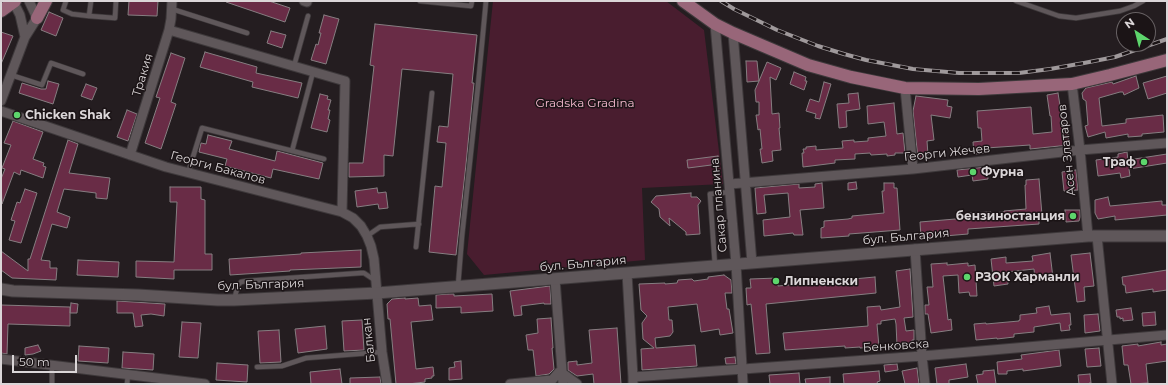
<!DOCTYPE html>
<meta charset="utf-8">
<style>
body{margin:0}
#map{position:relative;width:1168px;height:385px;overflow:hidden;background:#241d20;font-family:Montserrat,sans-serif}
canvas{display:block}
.frame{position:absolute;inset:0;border:2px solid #dbd6d8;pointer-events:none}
.north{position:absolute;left:1116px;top:12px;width:40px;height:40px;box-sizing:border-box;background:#1b1416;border:1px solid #686264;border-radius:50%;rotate:324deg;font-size:11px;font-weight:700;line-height:16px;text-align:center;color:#dbd6d8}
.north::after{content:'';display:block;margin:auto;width:14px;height:18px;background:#5dd56c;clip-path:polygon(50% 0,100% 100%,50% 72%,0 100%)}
.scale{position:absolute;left:12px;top:355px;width:65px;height:18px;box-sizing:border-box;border:2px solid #dbd6d8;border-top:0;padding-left:5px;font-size:12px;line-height:14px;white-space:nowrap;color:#dbd6d8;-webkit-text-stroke:3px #1b1416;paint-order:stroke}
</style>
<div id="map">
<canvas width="1168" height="385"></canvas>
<div class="frame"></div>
<div class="north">N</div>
<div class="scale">50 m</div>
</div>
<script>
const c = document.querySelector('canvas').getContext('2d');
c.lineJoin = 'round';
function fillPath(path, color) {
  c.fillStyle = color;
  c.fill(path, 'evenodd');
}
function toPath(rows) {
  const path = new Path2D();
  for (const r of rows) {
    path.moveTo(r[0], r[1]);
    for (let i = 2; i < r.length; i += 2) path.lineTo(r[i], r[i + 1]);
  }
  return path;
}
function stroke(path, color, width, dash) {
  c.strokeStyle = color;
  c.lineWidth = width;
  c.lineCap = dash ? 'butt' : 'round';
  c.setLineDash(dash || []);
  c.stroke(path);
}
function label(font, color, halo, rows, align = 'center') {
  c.font = font + ' Montserrat,sans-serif';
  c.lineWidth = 3;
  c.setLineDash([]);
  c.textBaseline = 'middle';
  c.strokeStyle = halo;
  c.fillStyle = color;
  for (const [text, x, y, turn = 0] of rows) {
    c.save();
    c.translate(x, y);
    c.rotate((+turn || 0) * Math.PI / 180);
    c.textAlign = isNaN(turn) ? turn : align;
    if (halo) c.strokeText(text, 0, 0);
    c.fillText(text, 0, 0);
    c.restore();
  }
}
fillPath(toPath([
 [493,1,666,1,704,30,723,184,642,188,645,260,484,275,467,254]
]), '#491d2f');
const building = toPath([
 [129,1,158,1,157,16,128,15,129,1],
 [226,1,269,1,290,8,285,22,226,2,226,1],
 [49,12,63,18,56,36,41,30,49,12],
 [324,15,339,19,326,64,311,60,316,44,318,45,321,33,319,33,324,15],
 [375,24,477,35,472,83,474,83,466,164,456,255,429,252,435,186,442,187,446,143,437,142,439,126,448,127,453,74,402,69,393,156,384,155,384,176,349,177,349,163,363,163,374,66,370,65,375,24],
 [271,31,286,35,282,48,267,43,271,31],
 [1,32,13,36,1,64,1,32],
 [205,52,257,67,256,73,302,83,298,98,252,87,253,82,200,67,205,52],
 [171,53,185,58,171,102,176,104,161,149,145,143,160,98,156,97,171,53],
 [746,61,757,61,759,81,767,62,781,68,776,80,770,77,772,114,779,113,780,128,779,128,781,150,772,151,773,161,762,163,760,149,762,149,760,129,758,130,756,115,759,115,759,102,756,102,755,90,759,81,747,82,746,61],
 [794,72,806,77,805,81,807,81,804,90,790,84,794,72],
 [1136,76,1139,88,1124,95,1123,92,1120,92,1099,98,1102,126,1126,123,1126,119,1163,115,1164,132,1142,134,1142,136,1128,137,1128,134,1106,138,1105,132,1088,137,1085,126,1088,125,1086,101,1083,99,1082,93,1086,88,1112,82,1113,84,1136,76],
 [1167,76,1167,93,1148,99,1143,83,1167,76],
 [48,81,59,84,53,104,19,93,22,83,41,89,46,89,48,81],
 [824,82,831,84,820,119,815,118,816,114,806,111,810,99,819,102,824,82],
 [86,84,97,88,92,100,81,96,86,84],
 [858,93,860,109,846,111,847,127,839,128,837,104,849,103,848,94,858,93],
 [1058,93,1063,124,1067,123,1069,145,1030,149,1030,145,986,148,986,153,974,154,973,142,982,141,981,128,978,128,977,111,1031,107,1033,134,1052,132,1051,116,1050,116,1047,95,1058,93],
 [320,94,328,96,327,99,331,100,328,110,330,110,328,119,330,120,327,132,311,128,320,94],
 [916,96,948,100,947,106,952,107,950,118,931,115,934,140,927,141,928,155,923,156,924,158,918,159,913,111,916,96],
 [894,103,897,134,903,133,905,153,895,153,895,155,887,156,887,154,871,155,870,153,855,154,855,159,835,160,835,163,803,167,802,153,804,153,803,149,806,149,806,147,816,146,816,150,843,148,842,141,854,140,854,142,868,141,868,138,886,136,884,122,868,124,867,106,894,103],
 [127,110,137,114,128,141,117,137,127,110],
 [13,121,43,132,33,159,44,163,43,166,46,167,43,178,21,170,20,175,14,172,2,204,1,179,5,169,2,168,11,145,4,143,13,121],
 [208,135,232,141,229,149,275,161,277,151,323,163,319,179,273,169,271,178,225,166,227,159,199,152,201,143,206,144,208,135],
 [68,140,78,144,69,173,110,178,107,199,96,198,96,193,64,189,57,212,70,217,67,228,52,224,41,260,50,261,50,268,57,268,56,280,12,278,1,270,1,251,28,271,28,259,30,259,68,140],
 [1127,152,1128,160,1167,154,1167,163,1129,169,1130,176,1121,178,1120,173,1098,176,1096,160,1118,157,1118,154,1127,152],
 [718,156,719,164,688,168,687,160,718,156],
 [987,167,988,179,973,181,972,175,958,177,957,170,987,167],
 [1076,170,1078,190,1064,191,1062,172,1076,170],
 [1039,179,1042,215,1039,215,1039,224,968,229,968,234,921,238,920,222,967,218,967,213,991,212,991,213,1004,212,1004,211,1026,209,1025,185,1026,185,1026,180,1039,179],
 [856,182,857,189,848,190,848,183,856,182],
 [822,183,824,208,800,210,803,235,794,235,793,233,764,236,763,220,790,217,788,193,764,195,766,213,757,214,755,188,799,184,799,188,815,187,815,184,822,183],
 [884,183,894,183,894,188,897,188,900,230,849,234,849,236,821,238,821,228,824,227,824,221,848,219,852,218,852,216,884,213,882,191,884,191,884,183],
 [170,187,201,187,201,199,205,200,205,254,212,254,212,270,174,270,174,279,136,277,136,261,174,262,177,202,170,202,170,187],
 [377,188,378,193,386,192,388,208,379,209,378,204,357,207,355,191,377,188],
 [25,189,37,193,21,243,9,240,15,221,11,220,17,202,20,203,25,189],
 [691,193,691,197,697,197,701,201,698,205,700,234,686,235,686,232,669,218,670,226,660,217,659,209,651,202,656,196,691,193],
 [1108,197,1110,206,1162,201,1162,205,1167,205,1167,215,1115,220,1115,216,1098,219,1095,213,1095,200,1108,197],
 [1065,210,1080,210,1080,217,1079,221,1066,222,1065,210],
 [361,250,361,267,290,270,290,271,230,275,229,259,301,254,301,253,361,250],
 [1050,253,1053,278,1035,280,1034,269,1007,272,1008,284,994,286,991,259,1006,257,1006,263,1033,261,1032,256,1050,253],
 [1090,253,1094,286,1084,287,1085,301,1077,302,1071,255,1090,253],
 [78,260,119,262,118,277,77,275,78,260],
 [947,263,947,265,968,263,968,266,975,265,977,296,970,296,969,292,959,293,958,275,943,276,948,320,951,319,952,330,931,333,928,314,925,314,925,305,929,305,927,287,933,287,931,264,947,263],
 [910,269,913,317,904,318,906,331,914,330,914,340,912,340,912,344,897,345,896,324,895,319,881,321,881,324,877,324,879,347,860,348,860,347,845,348,845,346,785,350,783,333,868,326,867,307,880,306,881,310,900,307,896,271,910,269],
 [1167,270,1167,290,1153,292,1153,289,1126,293,1125,285,1123,285,1122,277,1167,270],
 [724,275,731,280,732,293,725,293,727,309,729,309,733,333,720,335,719,329,701,332,697,304,668,307,669,320,672,320,673,332,670,336,655,338,656,348,695,345,697,366,642,370,641,349,654,348,643,339,642,323,647,316,641,310,639,284,665,283,665,284,677,283,678,280,692,279,694,281,708,279,708,277,724,275],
 [875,277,876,293,766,304,770,353,756,354,751,304,747,305,746,288,751,288,750,279,777,278,778,286,875,277],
 [550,286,551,304,544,304,544,303,521,306,522,315,514,316,510,291,550,286],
 [448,294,454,294,454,296,492,294,493,311,461,313,461,307,436,308,436,295,448,294],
 [405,298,405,299,418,298,419,306,431,305,433,320,411,322,416,369,433,367,434,376,432,376,432,378,425,379,425,382,408,384,396,384,390,319,388,319,387,304,392,299,405,298],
 [117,301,165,304,164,316,151,314,141,315,143,326,135,327,133,313,117,313,117,301],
 [71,303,78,304,77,313,70,313,71,303],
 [1,305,70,307,70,326,8,324,7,354,1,353,1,305],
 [1049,306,1051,315,1070,313,1071,325,1069,325,1070,330,1061,331,1060,323,1034,327,1034,332,1014,334,1014,337,997,339,997,338,976,340,974,324,986,323,986,324,1019,321,1019,320,1020,320,1020,315,1037,313,1036,308,1049,306],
 [1131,308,1133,320,1123,321,1123,318,1120,319,1120,317,1117,317,1116,310,1131,308],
 [1155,312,1156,325,1143,326,1142,313,1155,312],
 [1098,314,1100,331,1085,333,1084,315,1098,314],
 [551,318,553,348,552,348,554,369,549,374,536,376,533,350,528,350,526,335,538,333,537,319,551,318],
 [362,320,364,350,344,351,342,321,362,320],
 [182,322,201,323,198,358,179,357,182,322],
 [325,326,327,349,298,353,295,329,325,326],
 [617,328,621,384,594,384,593,374,577,376,568,370,568,362,577,361,577,365,592,363,589,330,617,328],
 [279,330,281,362,260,363,258,331,279,330],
 [1161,342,1161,345,1167,344,1167,361,1146,364,1148,383,1131,384,1128,365,1124,365,1122,346,1138,344,1138,346,1161,342],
 [38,345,41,351,33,354,25,355,25,348,38,345],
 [79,346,109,348,108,363,78,361,79,346],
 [1099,348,1101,366,1087,367,1085,349,1099,348],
 [1059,350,1061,366,1023,371,1023,369,1007,371,1007,374,998,374,997,362,1022,359,1021,355,1059,350],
 [123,352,154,354,153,370,122,368,123,352],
 [735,357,736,364,726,364,725,358,735,357],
 [461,361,462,379,449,380,449,368,455,367,454,362,461,361],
 [217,363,248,365,247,382,216,380,217,363],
 [897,364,898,370,885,372,884,365,897,364],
 [966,364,968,377,949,380,949,384,937,384,935,368,966,364],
 [917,368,919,384,905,384,902,371,917,368],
 [340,369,342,384,311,384,310,372,340,369],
 [994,370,996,384,978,384,976,375,983,374,983,371,994,370],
 [879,371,880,381,877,382,878,384,844,384,843,374,879,371],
 [799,373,800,384,770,384,769,375,799,373],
 [1090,374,1091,383,1089,383,1089,384,1079,384,1078,375,1090,374],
 [380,377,381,384,350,384,350,378,380,377],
 [830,377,830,384,806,384,805,379,830,377]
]);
fillPath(building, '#692c46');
stroke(building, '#867e81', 1);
const service = toPath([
 [66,1,63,10,72,14,89,16],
 [91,1,89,16,115,18,116,1],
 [420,1,471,6,472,1],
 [1016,1,1059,16,1076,18,1120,11,1134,6,1143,1],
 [172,9,247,33],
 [294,66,308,16],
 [11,75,42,85,51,63,83,74],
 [292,151,313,72],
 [188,173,202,128,324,159],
 [367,236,380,227,419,224],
 [416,247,432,93],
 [715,266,710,194,730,192],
 [458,286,462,236,478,86,486,1],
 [234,300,238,285,241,282,246,281,361,273,364,273,376,281],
 [52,365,52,384],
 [257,367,282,366,306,358,382,352],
 [127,384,128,375]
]);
const minor = toPath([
 [13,1,20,15,25,37],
 [304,1,307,2],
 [715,24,736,264,743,384],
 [169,30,345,81,342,212],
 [733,33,752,263],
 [1072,84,1080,150,1088,236],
 [905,88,913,169],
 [1,101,25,37,37,18,29,1],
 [1,111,166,167,342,212,353,218,361,226,367,236,371,246,374,259,382,352,387,384],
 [130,155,169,30,171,19,172,1],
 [730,184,913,169,1080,150,1167,143],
 [1097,236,1112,384],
 [915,249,922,356,925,384],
 [627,273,633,377],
 [555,279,563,384],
 [1,359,205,384],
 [510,384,552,380,559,372,562,373,577,384],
 [633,384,633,377,922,356,1167,335]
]);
const tertiary = toPath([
 [1,289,13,291,138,295,218,300,234,300,377,293,1088,236,1167,236]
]);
const primary = toPath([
 [683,1,715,24,733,33,808,65,851,77,905,88,979,89,1072,84,1110,75,1167,60],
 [1,11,15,1],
 [37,18,46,1]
]);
stroke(service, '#3e393b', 6);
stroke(minor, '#3e393b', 11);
stroke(tertiary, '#3e393b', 13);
stroke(primary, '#3e393b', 14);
stroke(service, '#5f575a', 4.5);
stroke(minor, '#5f575a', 9);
stroke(tertiary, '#5f575a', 11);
stroke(primary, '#986679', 12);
const rail = toPath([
 [721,1,734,9,777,30,818,46,844,54,866,60,913,69,959,73,1019,73,1050,69,1084,63,1115,57,1167,39]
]);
stroke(rail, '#9f999b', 4);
stroke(rail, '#1b1416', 2.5, [8]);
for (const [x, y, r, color] of [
 [17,115,4,"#5dd56c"],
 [1144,162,4,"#5dd56c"],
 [973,172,4,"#5dd56c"],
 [1073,216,4,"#5dd56c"],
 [967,277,4,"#5dd56c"],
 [776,281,4,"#5dd56c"]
]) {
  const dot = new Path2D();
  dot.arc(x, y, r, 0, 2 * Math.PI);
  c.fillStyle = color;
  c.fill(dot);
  stroke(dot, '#1b1416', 1.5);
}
label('12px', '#dbd6d8', '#1b1416', [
 ["Тракия",143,75,-73],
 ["Асен Златаров",1067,150,-96],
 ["Георги Жечев",947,153,-6],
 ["Георги Бакалов",218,168,15],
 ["Сакар планина",719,205,-95],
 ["бул. България",906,237,-5],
 ["бул. България",583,264,-5],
 ["бул. България",261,285,-2],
 ["Балкан",369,340,-96],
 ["Бенковска",896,346,-4]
]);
label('12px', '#f3b8cd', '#1b1416', [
 ["Gradska Gradina",585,103]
]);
label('bold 12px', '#dbd6d8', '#1b1416', [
 ["Chicken Shak",25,115],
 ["Траф",1136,162,"right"],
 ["Фурна",981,172],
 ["бензиностанция",1065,216,"right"],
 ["РЗОК Харманли",975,277],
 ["Липненски",784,281]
], 'left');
</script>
